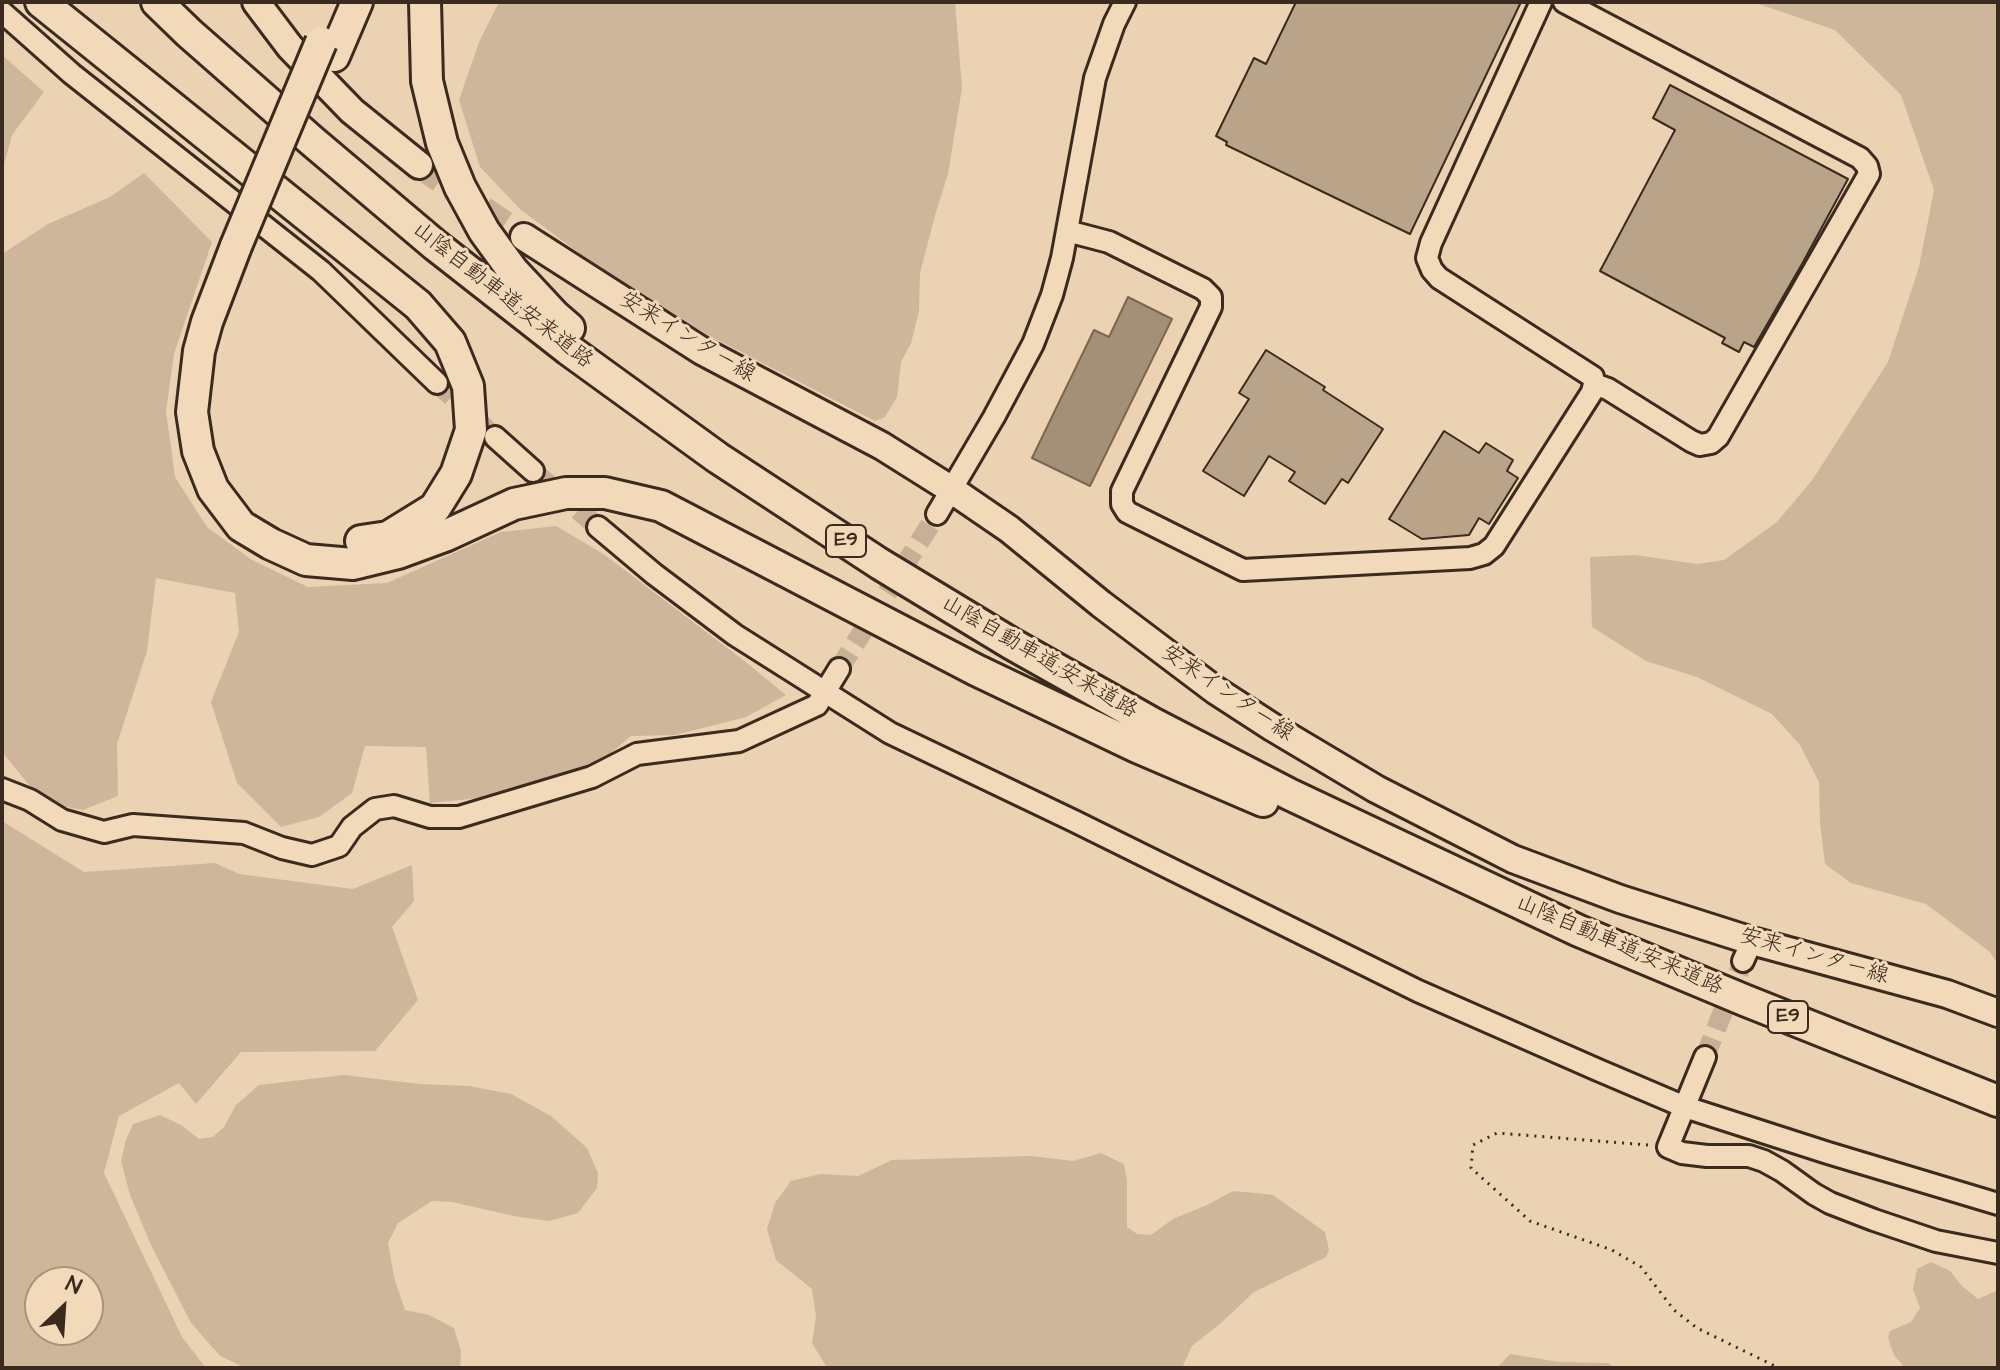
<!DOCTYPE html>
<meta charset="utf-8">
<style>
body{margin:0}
#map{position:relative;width:2000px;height:1370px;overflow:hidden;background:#ead2b3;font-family:"Architects Daughter",sans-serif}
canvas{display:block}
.frame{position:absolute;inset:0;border:4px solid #3b2a1e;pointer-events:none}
.north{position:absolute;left:24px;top:1266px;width:80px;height:80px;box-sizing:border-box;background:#f1d9b9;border:2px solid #a8937b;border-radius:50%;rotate:25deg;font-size:22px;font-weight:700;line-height:32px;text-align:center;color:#3b2a1e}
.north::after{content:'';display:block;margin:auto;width:28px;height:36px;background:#3b2a1e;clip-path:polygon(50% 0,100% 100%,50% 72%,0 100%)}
</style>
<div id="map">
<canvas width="2000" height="1370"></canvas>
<div class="frame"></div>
<div class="north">N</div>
</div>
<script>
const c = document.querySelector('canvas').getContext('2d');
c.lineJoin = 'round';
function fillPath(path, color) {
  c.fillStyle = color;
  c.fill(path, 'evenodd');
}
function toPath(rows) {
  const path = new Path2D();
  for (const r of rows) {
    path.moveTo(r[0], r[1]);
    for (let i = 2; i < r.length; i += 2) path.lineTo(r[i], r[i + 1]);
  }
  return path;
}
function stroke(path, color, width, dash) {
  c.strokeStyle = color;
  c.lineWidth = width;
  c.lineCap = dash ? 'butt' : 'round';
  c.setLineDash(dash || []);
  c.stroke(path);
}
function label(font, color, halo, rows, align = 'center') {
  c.font = font + ' "Architects Daughter","Klee One",sans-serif';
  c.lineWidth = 6;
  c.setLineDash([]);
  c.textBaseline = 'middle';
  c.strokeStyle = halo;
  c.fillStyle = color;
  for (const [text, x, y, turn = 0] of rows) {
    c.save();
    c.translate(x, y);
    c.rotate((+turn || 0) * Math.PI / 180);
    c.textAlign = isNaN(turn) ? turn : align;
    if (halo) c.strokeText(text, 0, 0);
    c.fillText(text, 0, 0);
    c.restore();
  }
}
fillPath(toPath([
 [499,2,955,2,962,88,948,174,936,212,920,273,919,311,911,343,901,362,897,397,885,417,875,421,708,335,587,259,521,210,480,167,459,100,479,42],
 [1753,2,1998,2,1998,965,1990,952,1926,904,1851,883,1825,864,1820,823,1819,782,1800,745,1772,714,1697,677,1646,661,1592,627,1590,557,1635,555,1697,564,1724,560,1777,522,1813,479,1888,362,1919,267,1934,190,1901,95,1835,30],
 [2,55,44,92,12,135,2,172],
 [144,173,212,242,174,354,166,411,175,477,207,527,252,560,308,587,387,583,501,532,556,526,605,555,747,663,786,695,746,717,675,735,631,736,597,765,489,797,430,803,426,747,365,746,352,793,319,817,281,827,237,783,211,702,239,632,235,593,156,578,147,651,117,744,118,796,83,810,44,803,2,752,2,254,48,224,110,197],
 [2,821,84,872,215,863,239,874,353,889,412,865,414,901,392,927,418,1000,375,1051,241,1052,196,1104,179,1083,119,1116,104,1173,182,1337,206,1368,2,1368],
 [88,1282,88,1330,40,1330,40,1282],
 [344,1075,420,1084,469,1086,511,1094,551,1116,587,1148,598,1173,597,1188,578,1213,549,1221,519,1217,452,1202,432,1201,398,1223,388,1243,394,1277,405,1310,429,1315,454,1328,461,1351,460,1368,246,1368,220,1356,191,1323,151,1245,130,1195,121,1161,126,1140,133,1124,160,1115,181,1125,199,1139,213,1137,224,1127,236,1105,259,1085],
 [1101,1153,1124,1164,1127,1180,1127,1227,1137,1234,1151,1235,1173,1219,1207,1205,1233,1191,1256,1193,1273,1195,1325,1232,1329,1250,1326,1257,1254,1292,1221,1323,1192,1346,1182,1368,827,1368,812,1343,816,1317,812,1289,776,1260,767,1229,775,1203,791,1181,820,1174,858,1176,892,1160,1031,1156,1073,1161],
 [1931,1262,1950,1271,1962,1286,1978,1299,1998,1290,1998,1368,1905,1368,1894,1355,1888,1338,1890,1331,1911,1322,1920,1308,1913,1289,1917,1269],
 [1510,1354,1559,1362,1608,1363,1617,1368,1497,1368]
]), '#cdb69a');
const water = toPath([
 [1128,297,1172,319,1090,486,1032,458,1094,330,1109,337,1128,297]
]);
fillPath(water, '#a48f77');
stroke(water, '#7a6753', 2);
const building = toPath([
 [1296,2,1521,2,1410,234,1226,145,1227,142,1216,136,1254,58,1266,64,1296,2],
 [1670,85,1848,179,1802,264,1754,347,1744,342,1739,352,1722,343,1725,338,1600,271,1675,130,1653,118,1670,85],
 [1266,350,1325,387,1323,390,1383,429,1348,483,1342,479,1325,504,1289,481,1295,472,1269,456,1244,496,1203,471,1249,399,1239,393,1266,350],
 [1444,431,1479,453,1486,443,1513,460,1507,471,1518,478,1489,524,1479,518,1469,535,1422,539,1389,519,1444,431]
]);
fillPath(building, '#b9a389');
stroke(building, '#3b2a1e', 2);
stroke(toPath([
 [437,383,495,437],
 [533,471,598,527],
 [839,669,937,514],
 [1705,1057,1743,961]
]), '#c7b095', 20, [20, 10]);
stroke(toPath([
 [419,165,524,237]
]), '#c7b095', 26, [26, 13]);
const minor = toPath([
 [1564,2,1860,158,1867,166,1869,174,1718,437,1711,443,1700,445,1691,441,1608,389,1594,384],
 [2,12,72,74,321,271,437,383],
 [1067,231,1109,242,1203,289,1211,297,1211,307,1122,491,1122,504,1127,512,1243,570,1470,558,1484,554,1494,546,1592,392,1594,384,1593,377,1439,278,1432,270,1427,258,1431,243,1541,2],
 [495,437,533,471],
 [937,514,994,417,1033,344,1052,295,1062,258,1095,78,1114,24,1125,2],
 [598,527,654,574,735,635,890,733,1074,821,1418,991,1598,1070,1685,1107,1828,1153,1998,1204],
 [2,789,30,800,62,820,104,832,133,825,244,833,282,848,312,855,339,846,352,827,375,809,394,806,430,817,459,817,592,777,637,754,739,741,817,705,839,669],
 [1743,961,1752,941],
 [1705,1057,1668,1147,1682,1153,1707,1156,1749,1156,1764,1161,1782,1171,1814,1194,1830,1203,1874,1220,1936,1241,1998,1253]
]);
const major = toPath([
 [256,2,290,47,352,111,419,165],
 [524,237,702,351,882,446,952,490,1009,529,1101,604,1215,690,1272,727,1376,789,1513,859,1620,899,1752,941,1947,994,1998,1013]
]);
const highway = toPath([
 [41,2,418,305,450,342,468,386,471,430,456,474,435,508,388,537,361,541],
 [157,2,189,33,312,141,435,245,569,350,718,458,880,564,1012,644,1152,723,1289,794,1579,931,1744,1000,1998,1101],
 [425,2,427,81,442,143,460,187,484,231,513,271,554,315,569,328],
 [334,56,357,2],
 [236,246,207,322,199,351,192,412,198,451,213,489,241,526,271,544,306,560,353,564,398,553,447,535,514,504,566,493,605,493,661,506,976,670,1137,747,1263,801]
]);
stroke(minor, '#3b2a1e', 26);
stroke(major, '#3b2a1e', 32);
stroke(highway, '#3b2a1e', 36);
stroke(toPath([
 [1648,1145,1497,1133,1473,1145,1471,1168,1530,1221,1612,1250,1641,1267,1674,1310,1697,1328,1779,1368]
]), '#3b2a1e', 3, [2, 6]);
stroke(minor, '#f1d9b9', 20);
stroke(major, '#f1d9b9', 26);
stroke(highway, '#f1d9b9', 30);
const highwayBridge = toPath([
 [236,246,321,42]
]);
stroke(highwayBridge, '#3b2a1e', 36, []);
stroke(highwayBridge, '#f1d9b9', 30);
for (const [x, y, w] of [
 [846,541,40],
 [1788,1017,40]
]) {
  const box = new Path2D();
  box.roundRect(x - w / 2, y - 16, w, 32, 6);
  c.fillStyle = '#f1d9b9';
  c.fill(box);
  stroke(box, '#3b2a1e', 2);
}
label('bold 20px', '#3b2a1e', null, [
 ["E9",846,541],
 ["E9",1788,1017]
]);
label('22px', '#3b2a1e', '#f1d9b9', [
 ["山陰自動車道;安来道路",502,296,38],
 ["安来インター線",687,338,31],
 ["山陰自動車道;安来道路",1039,658,30],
 ["安来インター線",1227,694,34],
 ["山陰自動車道;安来道路",1619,946,23],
 ["安来インター線",1814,957,16]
]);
</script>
